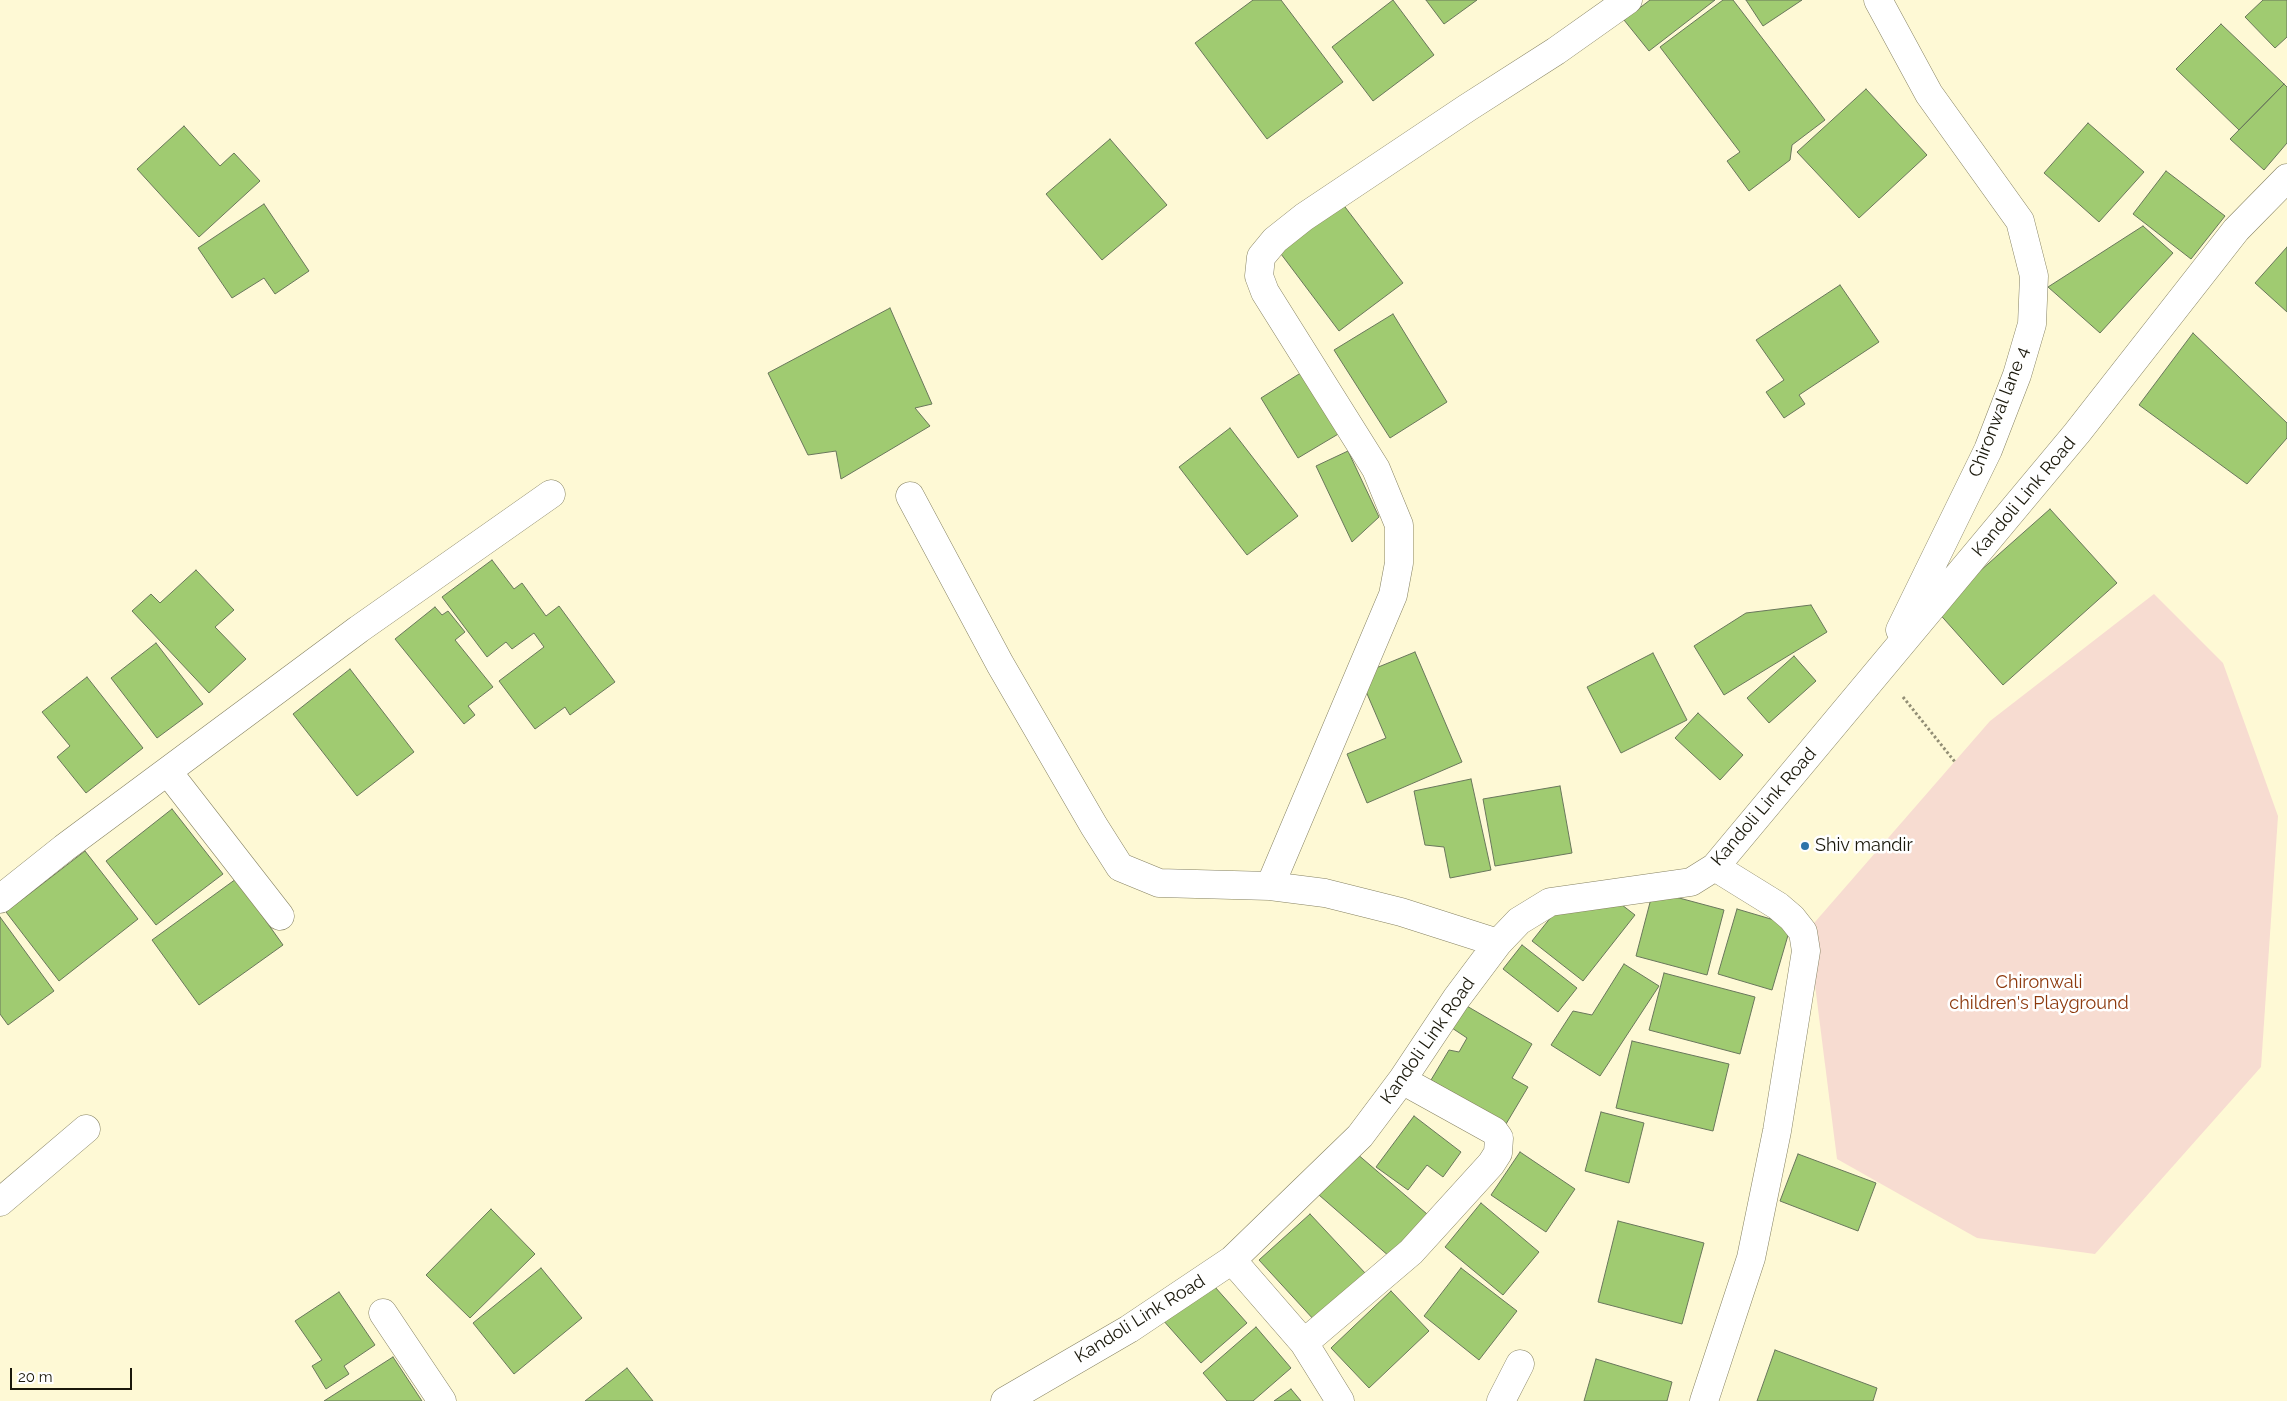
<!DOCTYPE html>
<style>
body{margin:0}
#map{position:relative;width:2287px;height:1401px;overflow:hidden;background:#fef9d5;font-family:Raleway,sans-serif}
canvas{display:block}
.scale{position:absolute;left:10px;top:1368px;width:122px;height:22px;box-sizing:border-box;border:2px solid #1a180b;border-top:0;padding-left:6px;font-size:15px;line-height:18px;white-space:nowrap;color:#1a180b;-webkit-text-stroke:4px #fff;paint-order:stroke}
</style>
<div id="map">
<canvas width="2287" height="1401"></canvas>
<div class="scale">20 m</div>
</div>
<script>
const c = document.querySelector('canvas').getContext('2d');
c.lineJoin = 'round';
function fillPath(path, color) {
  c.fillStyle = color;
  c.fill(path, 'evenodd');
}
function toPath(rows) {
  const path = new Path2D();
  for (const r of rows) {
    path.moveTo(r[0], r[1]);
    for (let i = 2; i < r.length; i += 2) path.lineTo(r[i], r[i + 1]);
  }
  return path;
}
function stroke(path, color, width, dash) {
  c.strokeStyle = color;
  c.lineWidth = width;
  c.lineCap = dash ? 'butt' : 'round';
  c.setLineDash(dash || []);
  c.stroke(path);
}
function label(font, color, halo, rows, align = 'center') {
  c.font = font + ' Raleway,sans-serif';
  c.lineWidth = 5;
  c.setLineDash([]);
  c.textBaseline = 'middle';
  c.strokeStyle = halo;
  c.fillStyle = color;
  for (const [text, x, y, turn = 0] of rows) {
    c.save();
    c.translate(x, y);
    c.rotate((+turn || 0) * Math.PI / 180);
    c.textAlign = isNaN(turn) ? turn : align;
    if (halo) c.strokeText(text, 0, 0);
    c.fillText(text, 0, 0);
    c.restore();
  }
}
fillPath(toPath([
 [2154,594,2223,663,2278,816,2261,1067,2095,1254,1977,1238,1837,1159,1808,930,1990,721]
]), '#f7dcd1');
const building = toPath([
 [1253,0,1281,0,1343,82,1267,139,1195,43,1253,0],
 [1393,0,1434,55,1373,101,1332,47,1393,0],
 [1426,0,1477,0,1444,24,1426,0],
 [1650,0,1715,0,1649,51,1624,20,1650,0],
 [1723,0,1733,0,1825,120,1792,145,1790,160,1749,191,1727,161,1740,152,1660,47,1723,0],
 [1746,0,1802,0,1763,26,1746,0],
 [2263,0,2287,0,2287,37,2275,48,2245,17,2263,0],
 [2221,24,2284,84,2239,130,2176,69,2221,24],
 [2284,84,2287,87,2287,143,2264,170,2230,139,2284,84],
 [1866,89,1927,155,1859,218,1797,152,1866,89],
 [2088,123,2144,172,2099,222,2044,173,2088,123],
 [184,126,220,166,234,153,260,181,199,237,137,169,184,126],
 [1110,139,1167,205,1102,260,1046,194,1110,139],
 [2166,171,2225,216,2191,259,2133,214,2166,171],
 [1342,203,1403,283,1339,331,1278,250,1342,203],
 [264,204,309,271,275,294,264,278,232,298,198,248,264,204],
 [2143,226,2173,253,2100,333,2048,287,2143,226],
 [2287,247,2287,312,2255,283,2287,247],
 [1840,285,1879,342,1799,395,1805,404,1784,418,1766,392,1784,380,1756,340,1840,285],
 [890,308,932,404,915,408,930,426,841,479,836,451,808,455,768,373,890,308],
 [1393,314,1447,402,1390,438,1334,350,1393,314],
 [2193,333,2287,423,2287,438,2247,484,2139,405,2193,333],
 [1307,369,1345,430,1298,458,1261,398,1307,369],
 [1230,428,1298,516,1247,555,1179,467,1230,428],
 [1348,451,1379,517,1352,542,1316,466,1348,451],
 [2050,509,2117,583,2003,685,1936,610,2050,509],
 [492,560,514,589,522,583,546,616,559,606,615,682,570,715,565,707,535,729,499,681,544,647,534,633,512,649,506,642,487,657,442,597,492,560],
 [196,570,234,610,215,627,246,659,209,693,132,611,151,594,160,603,196,570],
 [1811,605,1827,632,1724,695,1694,646,1746,613,1811,605],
 [435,607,442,615,448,611,465,632,455,640,493,687,468,706,475,715,464,724,395,639,435,607],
 [156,643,203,704,157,738,111,678,156,643],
 [1415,652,1462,762,1367,803,1347,754,1386,738,1359,675,1415,652],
 [1653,653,1687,720,1621,753,1587,687,1653,653],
 [1794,656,1816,681,1769,723,1747,698,1794,656],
 [350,669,414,752,357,796,293,714,350,669],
 [87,677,143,748,86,793,57,757,70,746,42,712,87,677],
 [1698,713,1743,755,1720,780,1675,738,1698,713],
 [1471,779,1491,870,1450,878,1444,847,1425,845,1414,791,1471,779],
 [1560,786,1572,853,1495,866,1483,799,1560,786],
 [172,809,223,874,156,925,106,861,172,809],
 [85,851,138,919,59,981,6,912,85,851],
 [236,879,283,945,199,1005,152,940,236,879],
 [1653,891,1724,910,1707,975,1636,956,1653,891],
 [1613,898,1635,915,1583,981,1532,941,1555,912,1613,898],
 [1737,909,1791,925,1772,990,1718,974,1737,909],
 [0,917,54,991,8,1025,0,1014,0,917],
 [1522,945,1577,988,1558,1012,1503,969,1522,945],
 [1624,964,1659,986,1600,1076,1551,1045,1573,1011,1592,1015,1624,964],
 [1664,973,1755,997,1740,1054,1649,1030,1664,973],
 [1465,1005,1532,1044,1512,1078,1528,1087,1506,1124,1431,1080,1449,1050,1459,1052,1467,1038,1452,1028,1465,1005],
 [1632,1041,1729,1064,1713,1131,1616,1108,1632,1041],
 [1601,1112,1644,1123,1629,1183,1585,1171,1601,1112],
 [1414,1116,1461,1152,1443,1177,1427,1165,1408,1190,1376,1167,1414,1116],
 [1520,1152,1575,1189,1546,1232,1491,1195,1520,1152],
 [1356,1153,1427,1214,1390,1257,1319,1195,1356,1153],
 [1798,1154,1876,1183,1858,1231,1780,1201,1798,1154],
 [1481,1203,1539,1252,1503,1295,1445,1247,1481,1203],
 [491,1209,535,1254,470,1318,426,1275,491,1209],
 [1310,1214,1366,1274,1315,1321,1259,1260,1310,1214],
 [1618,1221,1704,1243,1682,1324,1598,1302,1618,1221],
 [541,1268,582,1318,514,1374,473,1323,541,1268],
 [1461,1268,1517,1311,1479,1360,1424,1316,1461,1268],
 [1207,1278,1247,1323,1201,1363,1162,1319,1207,1278],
 [1391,1291,1429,1331,1369,1388,1331,1348,1391,1291],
 [339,1292,375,1345,344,1366,349,1374,326,1389,312,1366,322,1360,295,1321,339,1292],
 [1256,1327,1291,1368,1253,1401,1227,1401,1203,1373,1256,1327],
 [1775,1350,1877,1388,1873,1401,1757,1401,1775,1350],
 [393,1357,422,1401,324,1401,393,1357],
 [1596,1359,1672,1382,1667,1401,1584,1401,1596,1359],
 [627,1368,653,1401,585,1401,627,1368],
 [1291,1389,1301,1401,1274,1401,1291,1389]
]);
fillPath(building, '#a0cb71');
stroke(building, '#69775b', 1);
const minor = toPath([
 [1878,0,1929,94,2020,221,2034,276,2032,324,2017,375,1988,450,1900,630],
 [910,496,1000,664,1094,826,1120,867,1159,883,1270,886,1325,893,1401,912,1498,943],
 [168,772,280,916],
 [1270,886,1393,595,1399,563,1399,525,1376,469,1265,292,1259,276,1261,257,1275,240,1304,217,1467,108,1556,51,1628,0],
 [0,899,64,848,359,629,551,494],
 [0,1202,86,1129],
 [1232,1260,1304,1343,1340,1401],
 [383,1313,442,1401],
 [1304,1343,1411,1252,1491,1164,1498,1153,1499,1138,1494,1131,1402,1080],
 [1005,1401,1129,1329,1232,1260,1360,1136,1402,1080,1456,999,1498,943,1519,921,1550,902,1691,882,1715,867,2077,433,2236,230,2287,178],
 [1501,1401,1520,1364],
 [1704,1401,1751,1258,1777,1131,1806,951,1803,932,1792,918,1778,906,1715,867]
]);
stroke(minor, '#868262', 29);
stroke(toPath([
 [1903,697,1955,762]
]), '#928e75', 3, [2.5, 2.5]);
stroke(minor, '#fff', 28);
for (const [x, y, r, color] of [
 [1805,846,5,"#2e74a9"]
]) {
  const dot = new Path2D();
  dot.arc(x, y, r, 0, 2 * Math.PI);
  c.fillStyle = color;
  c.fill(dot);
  stroke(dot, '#fff', 2);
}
label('18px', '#1a180b', '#fff', [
 ["Chironwal lane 4",1999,412,-69],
 ["Kandoli Link Road",2024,497,-50],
 ["Kandoli Link Road",1764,807,-49],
 ["Kandoli Link Road",1428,1041,-55],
 ["Kandoli Link Road",1140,1319,-32]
]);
label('18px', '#1a180b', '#fff', [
 ["Shiv mandir",1815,846]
], 'left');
label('18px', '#8d390d', '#fff', [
 ["Chironwali",2039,983],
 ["children's Playground",2039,1004]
]);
</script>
